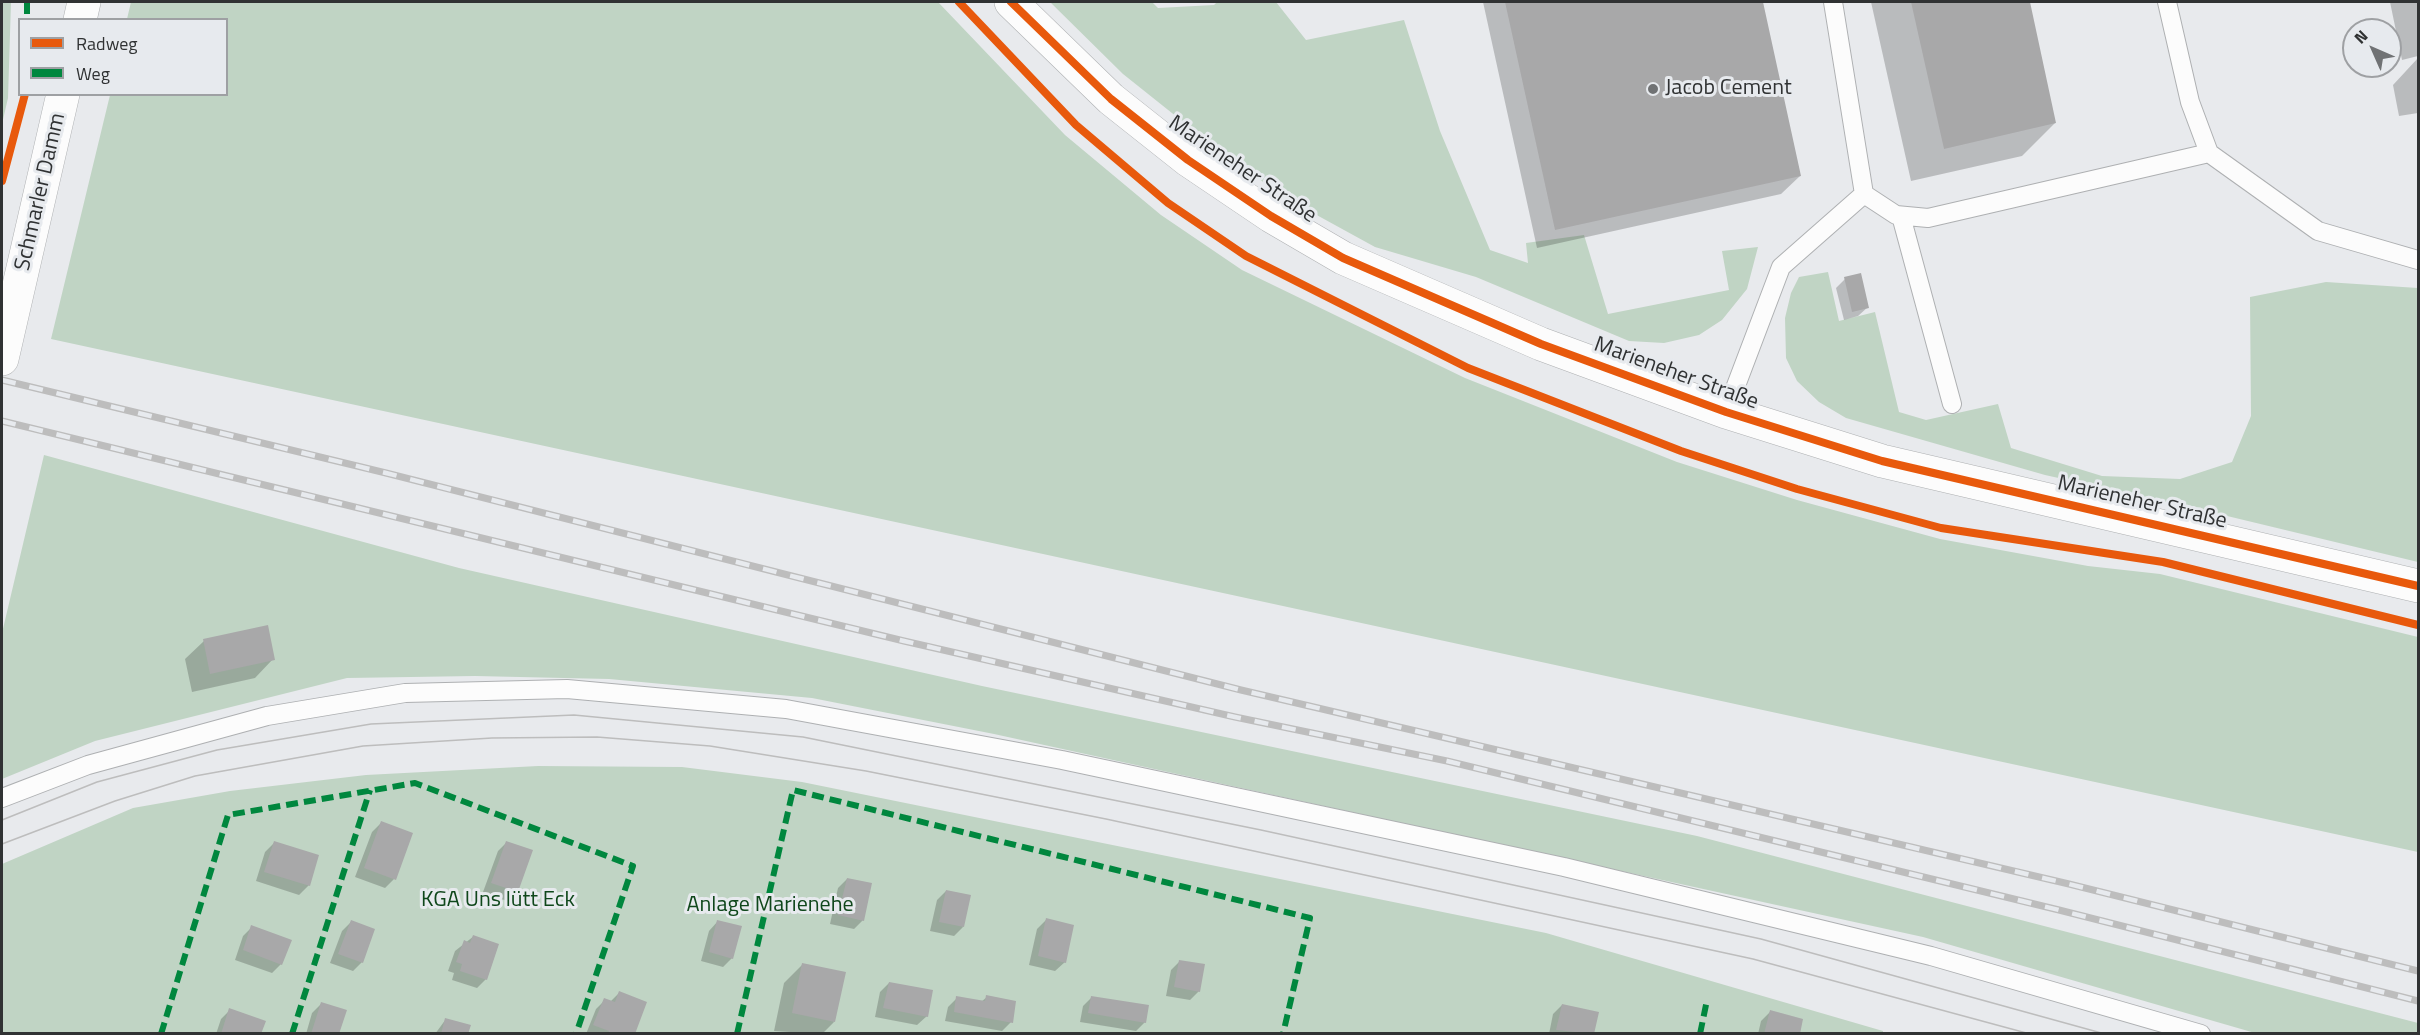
<!DOCTYPE html>
<meta charset="utf-8">
<style>
body{margin:0}
#map{position:relative;width:2420px;height:1035px;overflow:hidden;background:#e8eaed;font-family:"Titillium Web",sans-serif}
canvas{display:block}
.frame{position:absolute;inset:0;border:3px solid #303233;pointer-events:none}
.legend{position:absolute;left:18px;top:18px;width:210px;height:78px;box-sizing:border-box;background:#e7eaee;border:2px solid #9ea0a3;margin:0;padding:8px 10px;list-style:none;font-size:18px;color:#303233}
.legend li{display:flex;align-items:center;gap:12px;height:30px}
.legend b{width:30px;border:2px solid #9ea0a3}
.north{position:absolute;left:2342px;top:18px;width:60px;height:60px;box-sizing:border-box;background:#e7eaee;border:2px solid #9ea0a3;border-radius:50%;rotate:315deg;font-size:16px;font-weight:700;line-height:24px;text-align:center;color:#303233}
.north::after{content:'';display:block;margin:auto;width:21px;height:27px;background:#707274;clip-path:polygon(50% 0,100% 100%,50% 72%,0 100%)}
</style>
<div id="map">
<canvas width="2420" height="1035"></canvas>
<div class="frame"></div>
<ul class="legend">
<li><b style="height:8px;background:#e8590c"></b>Radweg</li>
<li><b style="height:8px;background:#00873e"></b>Weg</li>
</ul>
<div class="north">N</div>
</div>
<script>
const c = document.querySelector('canvas').getContext('2d');
c.lineJoin = 'round';
function fillPath(path, color) {
  c.fillStyle = color;
  c.fill(path, 'evenodd');
}
function toPath(rows) {
  const path = new Path2D();
  for (const r of rows) {
    path.moveTo(r[0], r[1]);
    for (let i = 2; i < r.length; i += 2) path.lineTo(r[i], r[i + 1]);
  }
  return path;
}
function stroke(path, color, width, dash) {
  c.strokeStyle = color;
  c.lineWidth = width;
  c.lineCap = dash ? 'butt' : 'round';
  c.setLineDash(dash || []);
  c.stroke(path);
}
function label(font, color, halo, rows, align = 'center') {
  c.font = font + ' "Titillium Web",sans-serif';
  c.lineWidth = 6;
  c.setLineDash([]);
  c.textBaseline = 'middle';
  c.strokeStyle = halo;
  c.fillStyle = color;
  for (const [text, x, y, turn = 0] of rows) {
    c.save();
    c.translate(x, y);
    c.rotate((+turn || 0) * Math.PI / 180);
    c.textAlign = isNaN(turn) ? turn : align;
    if (halo) c.strokeText(text, 0, 0);
    c.fillText(text, 0, 0);
    c.restore();
  }
}
fillPath(toPath([
 [2,2,11,2,8,98,2,124],
 [131,2,938,2,1065,135,1161,215,1242,270,1465,378,1677,462,1797,500,1940,539,2088,566,2160,574,2418,637,2418,852,51,339,110,95,226,94,226,20,127,19],
 [1050,2,1152,2,1158,8,1214,5,1217,2,1276,2,1306,40,1404,20,1440,131,1490,250,1528,263,1526,243,1584,235,1608,314,1729,290,1722,251,1758,247,1747,289,1722,320,1699,335,1664,343,1629,341,1476,277,1375,247,1282,196,1197,133,1123,74],
 [1828,272,1839,321,1875,312,1899,412,1926,420,1998,404,2011,448,2102,476,2180,479,2232,462,2251,416,2250,297,2326,282,2418,288,2418,562,2194,508,2045,475,1846,418,1819,402,1797,381,1786,358,1785,318,1791,293,1799,277],
 [44,455,459,568,982,686,1697,836,2418,1023,2418,1033,2255,1033,1923,937,994,734,812,698,609,679,475,676,347,678,95,741,2,779,2,633],
 [538,766,682,767,802,782,1546,933,1883,1031,1883,1034,2,1033,2,864,133,808,230,791,366,775]
]), '#c0d4c4');
fillPath(toPath([
 [1483,2,1762,2,1800,176,1781,194,1537,248],
 [1871,2,2028,2,2055,123,2022,156,1911,181],
 [2390,2,2418,2,2418,56,2402,60],
 [2418,58,2418,113,2399,116,2393,85],
 [1845,279,1868,307,1858,316,1844,320,1836,288],
 [204,641,273,659,255,678,192,692,185,659],
 [381,823,394,879,385,888,355,877,372,832],
 [507,842,516,891,507,901,483,892,498,851],
 [274,843,309,885,299,895,256,881,265,852],
 [847,879,863,920,854,929,830,924,838,888],
 [946,891,963,927,954,936,930,931,937,900],
 [1046,920,1065,962,1055,971,1029,965,1037,929],
 [718,921,732,958,723,967,701,961,709,931],
 [351,922,362,962,353,971,330,963,342,931],
 [252,927,281,964,272,973,235,960,243,936],
 [474,936,486,979,477,988,452,980,454,973,448,971,455,951],
 [1180,961,1199,991,1190,1000,1166,996,1171,970],
 [803,964,834,1022,822,1034,774,1031,784,983],
 [889,983,927,1016,917,1025,875,1017,880,992],
 [619,993,634,1034,586,1034,596,1009,605,1000,610,1002],
 [987,997,1011,1022,1002,1031,945,1021,948,1007,957,998,981,1002],
 [1092,997,1145,1022,1136,1031,1080,1022,1083,1006],
 [321,1004,338,1034,306,1034,312,1013],
 [1562,1005,1593,1034,1549,1034,1553,1014],
 [230,1010,260,1034,216,1034,221,1019],
 [1770,1012,1798,1034,1758,1034,1761,1021],
 [446,1019,467,1034,435,1034]
]), '#0003');
fillPath(toPath([
 [1505,2,1763,2,1801,176,1555,230],
 [1911,2,2030,2,2056,123,1944,149],
 [1861,273,1869,308,1852,312,1844,277],
 [268,625,275,660,210,674,203,639],
 [381,821,413,833,396,880,364,868],
 [274,841,319,855,310,886,264,872],
 [506,841,533,850,518,892,491,883],
 [847,878,872,883,864,921,838,915],
 [946,890,971,895,964,927,939,922],
 [1046,918,1074,925,1066,963,1038,956],
 [351,920,375,929,363,963,338,954],
 [717,920,742,926,733,959,709,952],
 [251,925,292,940,282,965,243,950],
 [473,935,499,944,487,980,460,971,462,964,456,962,464,940,470,943],
 [1179,960,1205,964,1200,992,1174,987],
 [802,963,846,972,835,1022,792,1013],
 [889,982,933,990,928,1017,883,1008],
 [619,991,647,1002,635,1034,608,1034,609,1031,593,1025,604,998,615,1002],
 [986,995,1016,1001,1013,1023,954,1012,956,996,985,1001],
 [1091,996,1149,1005,1146,1023,1088,1013],
 [321,1002,347,1010,339,1034,311,1034],
 [1562,1004,1599,1012,1594,1034,1556,1030],
 [229,1008,266,1021,261,1034,221,1034],
 [1770,1010,1803,1019,1800,1034,1764,1034],
 [445,1018,471,1025,468,1034,441,1034]
]), '#a8a8a9');
const service = toPath([
 [1833,2,1864,194,1896,215,1928,218,2209,153],
 [2167,2,2190,102,2209,153,2318,231,2418,260],
 [1901,216,1952,404],
 [1726,412,1781,267,1864,194],
 [2,798,88,765,267,716,405,693,567,689,786,709,1062,760,1564,867,1931,956,2201,1034]
]);
const tertiary = toPath([
 [1011,2,1111,99,1188,160,1271,216,1343,258,1541,344,1726,412,1882,461,2418,586],
 [80,20,84,2],
 [2,359,63,94]
]);
stroke(service, '#aeb0b2', 20);
stroke(tertiary, '#aeb0b2', 34);
stroke(service, '#fcfcfc', 18);
stroke(tertiary, '#fcfcfc', 33);
stroke(toPath([
 [2,820,97,782,217,750,371,724,574,715,803,737,1261,830,1761,939,2105,1034],
 [2,844,115,801,195,776,363,746,492,738,597,737,710,746,866,771,1106,819,1753,959,2030,1034]
]), '#bdbdbd', 1.5);
const rail = toPath([
 [2,380,386,473,1241,690,2069,884,2418,971],
 [2,421,904,641,1235,717,1447,761,2059,910,2418,1001]
]);
stroke(rail, '#bdbdbd', 7);
stroke(rail, '#e7eaee', 4.5, [14]);
stroke(toPath([
 [27,2,27,20],
 [161,1034,228,815,415,783,633,866,576,1034],
 [292,1034,370,790],
 [737,1034,793,790,1310,918,1283,1034],
 [1700,1034,1707,1000]
]), '#00873e', 6, [12, 6]);
stroke(toPath([
 [959,2,1076,125,1168,203,1246,256,1468,368,1681,451,1797,489,1941,528,2163,562,2418,625],
 [1011,2,1111,99,1188,160,1271,216,1343,258,1541,344,1726,412,1882,461,2418,586],
 [2,181,25,94]
]), '#e8590c', 8);
for (const [x, y, r, color] of [
 [1653,89,6,"#707274"]
]) {
  const dot = new Path2D();
  dot.arc(x, y, r, 0, 2 * Math.PI);
  c.fillStyle = color;
  c.fill(dot);
  stroke(dot, '#e7eaee', 2);
}
label('22px', '#303233', '#e7eaee', [
 ["Jacob Cement",1665,89]
], 'left');
label('22px', '#303233', '#e7eaee', [
 ["Marieneher Straße",1242,170,34],
 ["Schmarler Damm",41,192,-77],
 ["Marieneher Straße",1676,374,20],
 ["Marieneher Straße",2142,503,13]
]);
label('22px', '#0f471b', '#e7eaee', [
 ["KGA Uns lütt Eck",498,901],
 ["Anlage Marienehe",770,906]
]);
</script>
